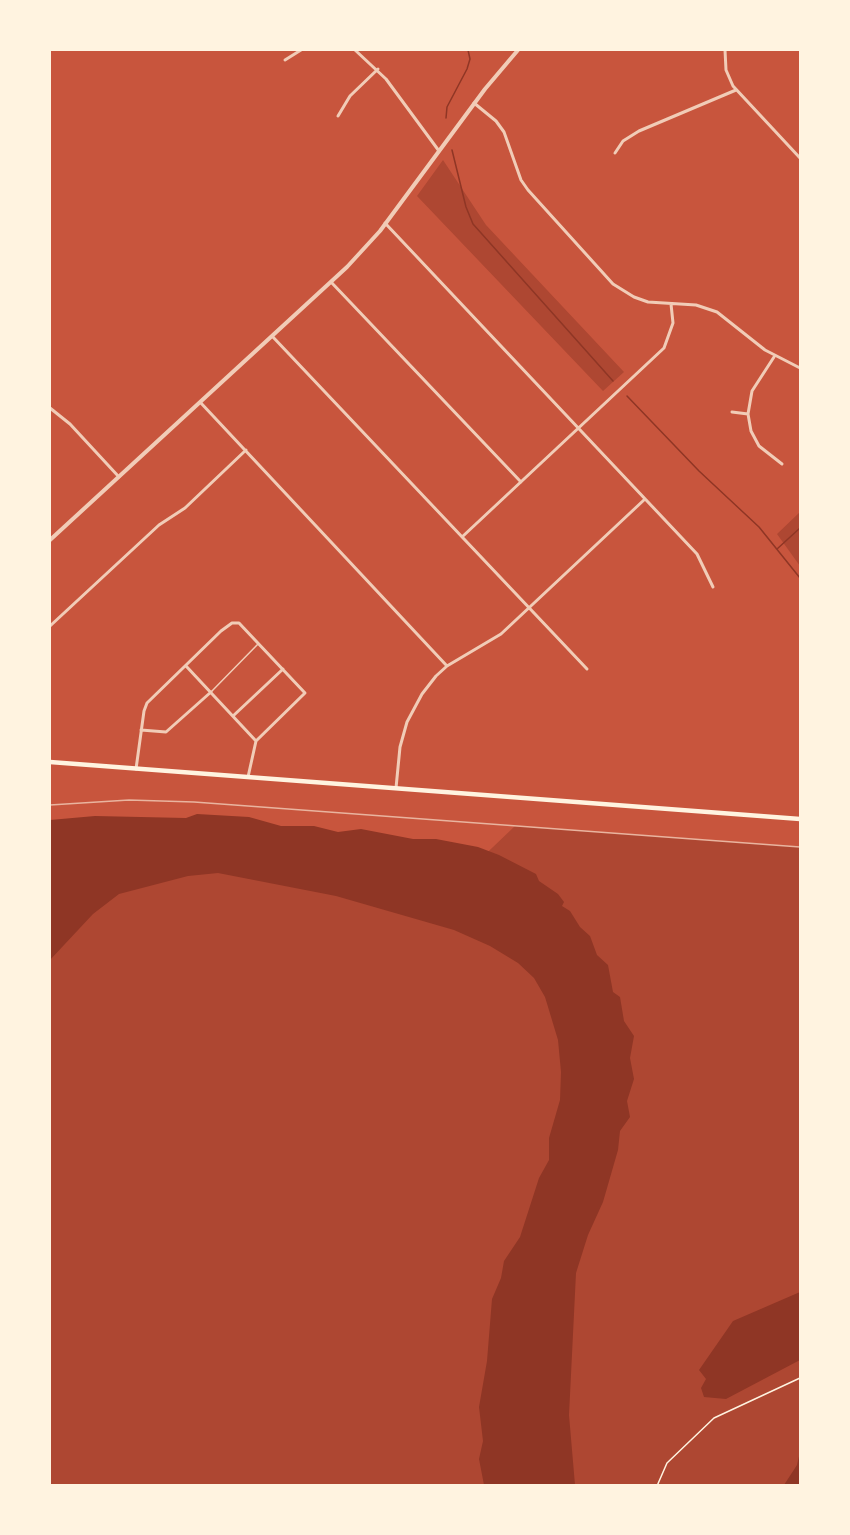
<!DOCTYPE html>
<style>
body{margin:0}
#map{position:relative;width:850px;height:1535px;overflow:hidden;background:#c8553d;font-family:Inter,sans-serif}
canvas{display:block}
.frame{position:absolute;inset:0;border:51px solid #fff3e0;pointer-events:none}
</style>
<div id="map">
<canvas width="850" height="1535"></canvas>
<div class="frame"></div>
</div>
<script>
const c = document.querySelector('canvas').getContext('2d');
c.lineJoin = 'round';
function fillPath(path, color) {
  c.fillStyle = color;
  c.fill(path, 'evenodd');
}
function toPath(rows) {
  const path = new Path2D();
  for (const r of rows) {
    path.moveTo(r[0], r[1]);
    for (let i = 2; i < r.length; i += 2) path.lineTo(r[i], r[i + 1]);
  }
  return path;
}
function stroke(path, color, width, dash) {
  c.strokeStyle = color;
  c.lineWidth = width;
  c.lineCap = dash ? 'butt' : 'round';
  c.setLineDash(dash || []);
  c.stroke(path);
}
fillPath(toPath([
 [443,160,486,225,624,372,603,391,417,196],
 [800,512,800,566,777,534],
 [515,826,800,847,800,1485,543,1485,535,1390,618,1109,470,869],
 [145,854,442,909,554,987,577,1033,507,1485,50,1485,50,905]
]), '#ae4732');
fillPath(toPath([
 [197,814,249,817,281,826,314,826,338,832,361,829,413,839,436,839,478,847,499,855,536,874,539,881,558,894,564,902,562,906,570,911,580,927,590,936,597,955,608,965,613,992,620,997,624,1021,634,1036,630,1058,634,1079,627,1101,630,1117,620,1131,618,1150,603,1202,588,1235,576,1273,569,1415,575,1485,484,1485,479,1459,483,1441,479,1407,487,1361,492,1299,501,1278,504,1261,520,1237,539,1178,549,1160,549,1138,560,1100,561,1072,558,1040,545,997,534,978,518,963,490,946,454,930,336,896,218,873,188,876,119,894,93,914,50,960,50,820,95,816,186,818],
 [800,1292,800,1360,726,1399,704,1397,701,1388,706,1379,699,1370,733,1321],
 [800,1452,800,1485,784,1485,797,1465]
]), '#8f3625');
stroke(toPath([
 [446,118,447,107,467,69,470,59,468,50],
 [452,150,466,207,473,224,613,381],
 [627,396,699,471,759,527,800,578],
 [777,549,800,528]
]), '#8f3625', 1.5);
stroke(toPath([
 [657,1486,667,1463,714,1418,800,1378]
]), '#fff3e0', 1.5);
stroke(toPath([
 [211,692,258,644]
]), '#f1ccb7', 1.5);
stroke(toPath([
 [355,50,386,79,439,151],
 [725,50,726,70,733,86,800,158],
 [285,60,301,50],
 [474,103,496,121,504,132,521,180,528,190,613,284,634,297,648,302,696,305,717,312,765,350,800,368],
 [338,116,350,96,378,69],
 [615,153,623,141,639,131,736,90],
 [385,223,697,554,713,587],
 [331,282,521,482],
 [272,336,587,669],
 [774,357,752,391,748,414,751,431,759,446,782,464],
 [200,402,447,666],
 [50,408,70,424,119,477],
 [732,412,748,414],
 [462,537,664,348,673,323,671,304],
 [50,626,159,525,185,508,246,450],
 [186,666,256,741],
 [233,716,283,669],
 [141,730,166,732,211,692],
 [136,769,144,711,147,703,221,631,232,623,239,623,305,693,256,741,248,777],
 [396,788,400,747,407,722,422,694,436,676,447,666,501,634,645,499]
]), '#f1ccb7', 3);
stroke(toPath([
 [50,540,347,267,380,231,485,89,518,50]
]), '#f1ccb7', 4);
stroke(toPath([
 [50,762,800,819]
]), '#fff3e0', 4.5);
stroke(toPath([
 [50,805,129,800,194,802,800,847]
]), '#e9b49f', 1.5);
</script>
